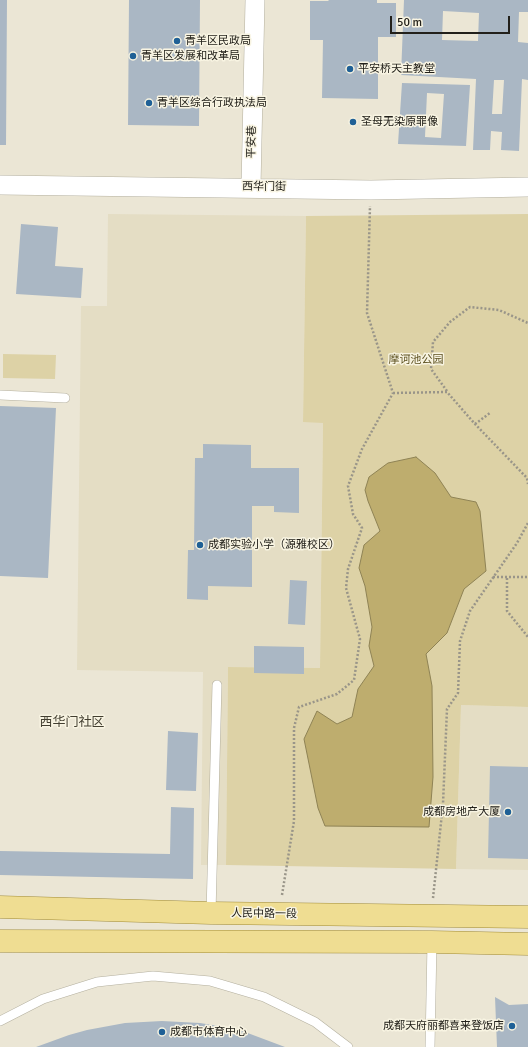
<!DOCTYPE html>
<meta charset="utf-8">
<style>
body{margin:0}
#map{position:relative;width:528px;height:1047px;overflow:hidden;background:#ebe6d5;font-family:Signika,sans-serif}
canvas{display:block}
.scale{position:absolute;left:390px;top:16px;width:120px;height:18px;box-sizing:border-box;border:2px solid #22201a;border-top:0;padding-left:5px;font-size:12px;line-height:14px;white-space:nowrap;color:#22201a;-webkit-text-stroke:3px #f8f4e2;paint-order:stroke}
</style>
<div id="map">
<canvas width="528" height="1047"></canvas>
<div class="scale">50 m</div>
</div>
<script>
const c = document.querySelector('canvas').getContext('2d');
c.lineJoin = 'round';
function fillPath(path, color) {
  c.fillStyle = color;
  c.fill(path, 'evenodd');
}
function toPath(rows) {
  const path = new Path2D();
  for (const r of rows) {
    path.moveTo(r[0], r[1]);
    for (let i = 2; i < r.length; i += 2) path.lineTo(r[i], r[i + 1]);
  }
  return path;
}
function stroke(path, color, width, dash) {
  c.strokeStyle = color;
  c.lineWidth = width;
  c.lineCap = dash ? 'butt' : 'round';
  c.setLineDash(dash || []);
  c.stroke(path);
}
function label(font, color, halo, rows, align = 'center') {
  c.font = font + ' Signika,"Noto Sans SC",sans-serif';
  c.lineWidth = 3;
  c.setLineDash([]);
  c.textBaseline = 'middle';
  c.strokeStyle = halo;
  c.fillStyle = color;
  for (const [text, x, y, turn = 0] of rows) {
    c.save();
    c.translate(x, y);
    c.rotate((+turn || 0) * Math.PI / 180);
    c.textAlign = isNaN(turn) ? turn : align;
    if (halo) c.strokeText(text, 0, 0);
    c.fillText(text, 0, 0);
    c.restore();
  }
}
fillPath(toPath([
 [108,214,306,216,303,422,323,422,320,668,228,667,226,865,201,865,203,672,77,670,81,306,107,306],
 [461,705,528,707,528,870,456,869]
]), '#e4ddc4');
fillPath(toPath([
 [528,214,528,707,461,705,456,869,226,865,228,667,320,668,323,423,303,422,306,216],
 [3,354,56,355,55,379,3,378]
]), '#ddd2a6');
const water = toPath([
 [416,457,435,473,451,497,476,502,480,511,486,571,464,589,447,633,426,654,432,686,433,777,429,827,325,826,318,808,304,739,317,711,337,724,352,717,358,689,374,666,369,646,372,627,365,586,359,568,364,545,380,531,368,501,365,490,369,477,388,463,416,457]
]);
fillPath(water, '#bead6e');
stroke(water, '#8f8355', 1);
fillPath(toPath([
 [0,0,7,0,6,145,0,145],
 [129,0,200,0,199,126,128,125],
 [329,0,377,0,377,3,396,3,396,37,378,37,378,99,322,98,323,40,310,40,310,1,328,1],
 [404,0,528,0,528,12,519,12,518,42,528,43,528,80,522,79,519,151,501,150,502,132,491,131,490,150,473,150,476,79,401,75],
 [443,11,479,13,478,41,442,40],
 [494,80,504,80,502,114,492,114],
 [402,83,470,85,466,146,398,144],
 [427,93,444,94,441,138,425,137],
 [21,224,58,227,55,266,83,268,81,298,16,294],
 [0,406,56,408,48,578,0,576],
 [203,444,251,445,251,468,299,468,299,513,274,512,274,506,252,506,252,587,208,586,208,600,187,599,188,550,194,550,195,458,203,458],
 [290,580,307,581,305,625,288,624],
 [254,646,304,647,304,674,254,673],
 [168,731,198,733,196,791,166,790],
 [490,766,528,767,528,859,488,858],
 [171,807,194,808,193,879,0,875,0,851,170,854],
 [495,997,509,1005,528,1004,528,1047,497,1047],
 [162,1021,200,1023,237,1029,285,1047,36,1047,69,1035,87,1030,125,1023]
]), '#aab7c4');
const lane = toPath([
 [0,395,65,398],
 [211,913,217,685],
 [0,1021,43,999,97,982,153,976,210,981,264,997,315,1022,348,1047],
 [430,1047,432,942]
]);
const street = toPath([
 [0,185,371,190,528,187],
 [251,187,255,0]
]);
const primary = toPath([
 [0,907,211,913,528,917],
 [0,941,432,942,528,944]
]);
stroke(lane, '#b3af9e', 10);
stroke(street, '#b3af9e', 20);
stroke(primary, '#a18c39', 23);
stroke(toPath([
 [447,391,431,369,433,342,450,322,470,307,499,310,528,323],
 [393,393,447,392,475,424,527,478,528,484],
 [475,424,490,413],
 [493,577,528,577],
 [507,578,507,611,528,637],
 [282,895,294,821,294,728,299,707,337,694,354,680,360,639,346,588,348,569,362,528,353,514,348,486,362,449,393,393,367,313,370,206],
 [433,898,443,804,447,709,458,693,460,641,470,611,517,543,528,523]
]), '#999589', 2.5, [2, 2]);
stroke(lane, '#fff', 9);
stroke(street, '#fff', 19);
stroke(primary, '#efdd92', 22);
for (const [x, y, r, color] of [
 [177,41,4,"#1f6096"],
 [133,56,4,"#1f6096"],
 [350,69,4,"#1f6096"],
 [149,103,4,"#1f6096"],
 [353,122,4,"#1f6096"],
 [200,545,4,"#1f6096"],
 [508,812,4,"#1f6096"],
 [512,1026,4,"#1f6096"],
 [162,1032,4,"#1f6096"]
]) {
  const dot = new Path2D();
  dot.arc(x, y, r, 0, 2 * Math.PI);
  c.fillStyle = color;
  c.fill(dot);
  stroke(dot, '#f8f4e2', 1.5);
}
label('11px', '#22201a', '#f8f4e2', [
 ["青羊区民政局",185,41],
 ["青羊区发展和改革局",141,56],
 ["平安桥天主教堂",358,69],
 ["青羊区综合行政执法局",157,103],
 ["圣母无染原罪像",361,122],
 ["成都实验小学（源雅校区）",208,545],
 ["成都房地产大厦",500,812,"right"],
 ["成都天府丽都喜来登饭店",504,1026,"right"],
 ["成都市体育中心",170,1032]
], 'left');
label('11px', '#22201a', '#f8f4e2', [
 ["平安巷",252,142,-89],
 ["西华门街",264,187,1],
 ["人民中路一段",264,914,1]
]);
label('11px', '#5c501f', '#f8f4e2', [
 ["摩诃池公园",416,360]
]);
label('13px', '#423e30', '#f8f4e2', [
 ["西华门社区",72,723]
]);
</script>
